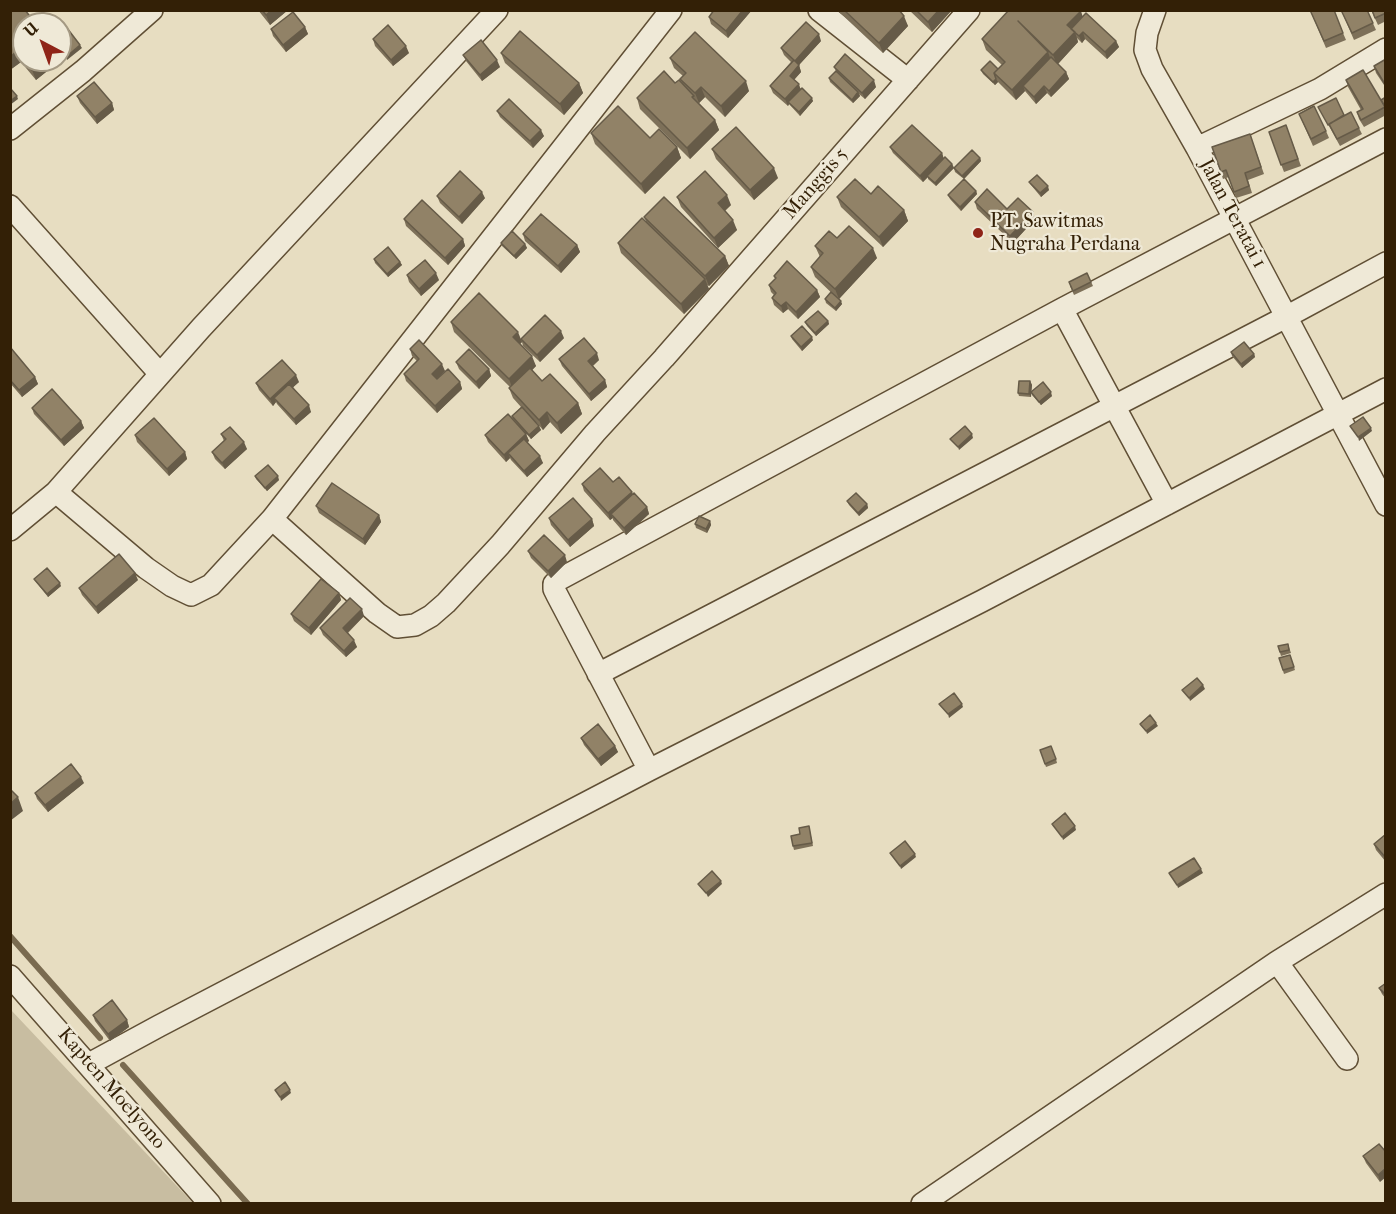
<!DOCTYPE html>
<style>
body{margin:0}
#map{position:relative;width:1396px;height:1214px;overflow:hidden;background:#e7ddc1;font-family:"IM FELL French Canon",serif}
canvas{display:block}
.frame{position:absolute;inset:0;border:12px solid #332006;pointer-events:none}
.north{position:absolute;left:12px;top:12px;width:60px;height:60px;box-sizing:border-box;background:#efe9d7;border:2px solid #a49983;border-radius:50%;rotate:319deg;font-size:16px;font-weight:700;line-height:24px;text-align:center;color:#332006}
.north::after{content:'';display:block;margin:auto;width:21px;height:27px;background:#8f2418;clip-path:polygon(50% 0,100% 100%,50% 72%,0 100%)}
</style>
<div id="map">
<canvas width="1396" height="1214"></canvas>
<div class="frame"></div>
<div class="north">U</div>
</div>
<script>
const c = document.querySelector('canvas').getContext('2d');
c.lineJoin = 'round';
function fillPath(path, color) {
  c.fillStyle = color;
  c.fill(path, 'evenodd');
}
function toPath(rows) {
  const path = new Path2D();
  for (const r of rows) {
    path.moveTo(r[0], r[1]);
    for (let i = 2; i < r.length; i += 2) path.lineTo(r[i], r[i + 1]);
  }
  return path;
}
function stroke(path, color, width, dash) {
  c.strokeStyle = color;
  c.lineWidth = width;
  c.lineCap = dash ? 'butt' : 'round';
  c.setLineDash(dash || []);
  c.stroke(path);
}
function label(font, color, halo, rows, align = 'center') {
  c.font = font + ' "IM FELL French Canon",serif';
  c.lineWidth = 4.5;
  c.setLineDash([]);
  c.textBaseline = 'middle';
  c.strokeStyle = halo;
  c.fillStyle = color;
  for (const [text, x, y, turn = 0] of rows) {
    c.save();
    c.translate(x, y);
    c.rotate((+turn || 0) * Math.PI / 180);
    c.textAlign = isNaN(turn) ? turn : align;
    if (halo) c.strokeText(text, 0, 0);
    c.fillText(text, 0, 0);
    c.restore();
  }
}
fillPath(toPath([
 [10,1010,11,1010,193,1203,11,1203]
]), '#c8bda1');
stroke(toPath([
 [10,936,100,1038],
 [123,1065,248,1204]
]), '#7a6b50', 6);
const minor = toPath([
 [819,10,908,80],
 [1155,10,1147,33,1145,50,1152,69,1197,148,1386,505],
 [10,129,83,71,152,10],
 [1197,148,1320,89,1386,49],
 [10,206,160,374],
 [1062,309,1167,504],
 [56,492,146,568,172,586,191,595,211,585,272,519,671,10],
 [272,519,377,613,397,627,415,625,431,616,446,603,500,545,595,433,664,358,969,10],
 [10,530,56,492,201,328,497,10],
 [598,674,1286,317,1386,263],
 [649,770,557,595,554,589,554,584,558,580,1062,309,1386,139],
 [1277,962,1347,1059],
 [10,976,210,1204],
 [89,1064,159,1026,649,770,982,601,1386,389],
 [922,1204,1277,962,1386,894]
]);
stroke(minor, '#604f35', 24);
stroke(minor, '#efe9d7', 21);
fillPath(toPath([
 [10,10,61,60,36,80,21,62,10,70],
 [258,10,288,10,270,25],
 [714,10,752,10,728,38,711,24,709,17],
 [837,10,899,10,908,26,883,53],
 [909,10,952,10,932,32],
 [1310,10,1343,33,1346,40,1326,48],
 [1341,10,1367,10,1376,30,1354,40],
 [1371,10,1386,10,1386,21,1378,25],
 [1083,16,1116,41,1119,47,1107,59,1085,39,1082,43,1077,38,1078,42,1058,64,1066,72,1069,79,1051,97,1047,93,1036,104,1025,91,1016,100,998,82,995,85,983,74,981,70,998,69,1002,65,986,50,982,39],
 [305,27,308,34,286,52,273,36,271,29],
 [373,39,409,53,393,66,375,46],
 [821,41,799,65,801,72,794,80,801,89,813,101,800,116,789,104,788,106,773,93,770,86,791,62,784,55,781,48],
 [501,53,579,83,583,93,564,115,505,63],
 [463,55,500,67,482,81,466,61],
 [670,58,749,91,725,117,705,97,699,103,715,120,719,130,690,159,640,109,637,98,675,83,682,83,680,79,683,76,674,68],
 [1386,59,1386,88,1376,73,1374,66],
 [834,67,876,87,865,99,859,94,860,96,853,103,830,82,829,78,836,71],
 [1346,80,1381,100,1386,97,1386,115,1364,127,1359,119,1357,112,1361,110,1348,87],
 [77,96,112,103,114,110,97,124,80,103],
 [1320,110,1344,115,1359,128,1362,134,1340,146],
 [497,111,544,136,533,148,500,117],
 [1299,114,1326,131,1329,138,1313,146],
 [1286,125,1301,166,1284,172,1269,132],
 [591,133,650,138,677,147,681,158,645,194,595,144],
 [1250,134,1264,174,1248,180,1252,193,1236,198,1229,177,1223,179,1212,147],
 [890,147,942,153,944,159,952,164,954,168,936,186,928,179,928,177,923,182,893,153],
 [712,149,778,178,754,200,716,159],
 [980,158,981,161,964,179,976,191,977,194,961,211,950,199,948,195,964,179,955,172,954,168],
 [1029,182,1049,190,1041,197,1031,185],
 [871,194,904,210,908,221,883,247,841,207,837,197],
 [437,196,485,198,462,224,440,203],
 [677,197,731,205,725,211,737,230,718,248,681,207],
 [975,202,1007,209,1033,212,1035,219,1013,243,977,209],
 [644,217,725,256,729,266,709,286,707,285,709,289,684,314,621,253,618,243,646,221],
 [404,219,463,239,465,246,448,265,406,226],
 [523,234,577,245,580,252,561,273,525,241],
 [837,238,877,258,839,299,842,304,836,311,826,303,825,299,838,299,815,277,811,267,820,257,815,246],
 [501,243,525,244,527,248,516,259,502,246],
 [374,259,400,262,402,265,388,277,375,263],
 [1087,273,1093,286,1074,295,1070,286],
 [407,275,439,280,421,296,409,282],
 [774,276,817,290,820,297,798,319,788,309,783,313,774,305,772,298,774,295,771,292,769,285,775,279],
 [828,321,829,324,816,336,807,326,805,322],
 [451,322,521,339,564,338,540,362,523,346,522,342,520,344,536,366,532,370,542,381,578,403,582,414,561,434,550,422,543,430,536,422,541,430,531,439,513,419,512,416,521,407,513,398,509,388,510,387,454,332],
 [791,336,813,340,802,351,792,339],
 [10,347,35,377,38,384,22,397,10,383],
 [410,349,445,371,437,379,460,382,462,389,437,413,406,381,404,374,417,361,412,356],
 [1231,352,1254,354,1255,357,1242,368,1232,356],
 [559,359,599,360,593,366,605,380,607,387,591,401,562,366],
 [456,362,489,369,491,376,479,389,459,369],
 [1030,381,1032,385,1031,392,1052,396,1041,405,1032,395,1031,392,1031,397,1019,396,1018,393],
 [299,382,293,387,311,412,296,425,277,404,276,402,273,406,259,390,256,383],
 [32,408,81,421,84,428,64,446,34,414],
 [221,434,247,449,225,469,215,459,212,452,224,441],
 [526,434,529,441,527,442,543,463,527,477,511,460,510,458,506,462,488,442,485,435],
 [135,435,185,452,187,459,169,476,137,442],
 [255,476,279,480,267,491,256,479],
 [613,482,633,494,647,507,649,514,626,535,613,520,613,518,610,520,584,491,582,484],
 [847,501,867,504,868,508,859,516,849,505],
 [316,506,379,515,381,522,365,545,319,513],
 [549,518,592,519,594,526,570,547,551,525],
 [710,521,711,525,707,533,696,528,695,524],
 [528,551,567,562,551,578,531,558],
 [34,579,61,586,48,597,36,582],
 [138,580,98,614,82,595,79,588],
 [339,593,341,600,311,635,294,621,291,614],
 [364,616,348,633,357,647,346,657,323,635,320,628],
 [1278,646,1289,647,1291,653,1281,656],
 [1290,655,1295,670,1284,674,1279,658],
 [581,738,615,746,618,752,601,766,584,745],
 [1040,750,1056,759,1057,763,1046,767],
 [84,783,48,812,37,799,35,793],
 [809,826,813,846,794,850,793,846,800,834],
 [1386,834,1386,862,1376,850,1374,844],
 [1386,983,1386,999,1382,994,1379,988],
 [93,1015,127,1020,129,1027,110,1041,95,1021],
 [1379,1144,1380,1182,1366,1163,1363,1156]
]), '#7d7059');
fillPath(toPath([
 [272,10,288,10,270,25,266,15],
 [743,10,752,10,728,38,726,31],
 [939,10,952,10,932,32,928,22],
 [1081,11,1084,21,1074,32,1067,25],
 [904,16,908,26,883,53,879,43],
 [305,27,308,34,286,52,283,45],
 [1075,32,1078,42,1057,65,1053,55],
 [1083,32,1085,39,1082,43,1079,36],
 [819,34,821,41,799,65,801,72,792,82,790,76,795,61],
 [1116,41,1119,47,1107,59,1105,52],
 [80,45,82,48,67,60,66,57],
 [406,46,409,53,393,66,391,60],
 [17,51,21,62,10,70,10,57],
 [1048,52,1052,63,1023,86,1025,91,1016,100,1012,90],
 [60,57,61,60,36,80,32,70,45,60,60,60],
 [497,60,500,67,482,81,480,75],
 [1066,72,1069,79,1051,97,1049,91],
 [996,79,998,82,995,85,993,82],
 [874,80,876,87,865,99,862,93],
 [746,81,749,91,725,117,721,106],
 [579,83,583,93,564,115,560,104],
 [799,84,801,91,788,102,789,104,788,106,785,99],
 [1044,86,1047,93,1036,104,1034,97],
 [701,87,705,97,699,103,695,93],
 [858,92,860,96,853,103,852,100],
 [17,96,18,99,10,105,10,101],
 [812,98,813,101,800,116,799,112],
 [112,103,114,110,97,124,95,117],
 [715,120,719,130,690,159,687,148],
 [541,130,544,136,533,148,530,141],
 [677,147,681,158,645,194,641,184],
 [942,153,944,160,923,182,920,176],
 [980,158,981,161,964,179,962,176],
 [952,164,954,168,936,186,935,183],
 [774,168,778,178,754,200,750,190],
 [1048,186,1049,190,1041,197,1040,193],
 [976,191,977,194,961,211,960,207],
 [482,192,485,198,462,224,459,217],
 [727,195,731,205,722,213,718,203],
 [904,210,908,221,883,247,879,237],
 [1033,212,1035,219,1013,243,1010,236],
 [733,220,737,230,718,248,714,238],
 [463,239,465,246,448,265,445,258],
 [525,244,527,248,516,259,514,256],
 [577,245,580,252,561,273,558,266],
 [873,248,877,258,839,299,835,289],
 [725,256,729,266,709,286,705,276],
 [400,262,402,265,388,277,387,274],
 [436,273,439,280,421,296,419,289],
 [705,279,709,289,684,314,681,304],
 [817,290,820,297,798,319,796,312],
 [841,301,842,304,836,311,835,308],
 [786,302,788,309,783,313,781,306],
 [828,321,829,324,816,336,815,333],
 [561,331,564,338,540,362,537,355],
 [518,332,522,342,517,347,513,337],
 [812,337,813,340,802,351,801,347],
 [597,353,599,360,591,367,588,361],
 [1254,354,1255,357,1242,368,1241,364],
 [532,356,536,366,513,390,509,379],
 [442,364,445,371,434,381,432,374],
 [489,369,491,376,479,389,476,382],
 [296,375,299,382,278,401,274,398,276,402,273,406,270,399],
 [35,377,38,384,22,397,19,390],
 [605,380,607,387,591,401,589,394],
 [1030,381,1032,385,1031,397,1029,394],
 [460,382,462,389,437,413,435,406],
 [1051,392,1052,396,1041,405,1039,402],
 [578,403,582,414,561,434,557,423],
 [309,405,311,412,296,425,294,419],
 [547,412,550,422,543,430,539,420],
 [81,421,84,428,64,446,61,440],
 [539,426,541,430,531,439,529,435],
 [1371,428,1372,431,1359,441,1358,437],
 [526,434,529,441,511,457,508,453,510,458,506,462,504,455],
 [972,434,973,438,959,450,958,447],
 [244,442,247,449,225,469,222,463],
 [185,452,187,459,169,476,167,469],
 [540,456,543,463,527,477,524,471],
 [278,476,279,480,267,491,265,488],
 [632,492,635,499,611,514,613,518,610,520,608,513],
 [867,504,868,508,859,516,858,513],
 [647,507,649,514,626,535,624,528],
 [379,515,381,522,365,545,363,539],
 [592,519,594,526,570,547,568,540],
 [710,521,711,525,707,533,706,529],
 [565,555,567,562,551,578,548,571],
 [135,573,138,580,98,614,96,607],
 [60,583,61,586,48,597,47,594],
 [339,593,341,600,311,635,309,628],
 [362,609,364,616,345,635,343,628],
 [354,640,357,647,346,657,344,651],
 [1203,685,1205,689,1190,701,1189,698],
 [962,704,963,707,949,718,948,714],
 [1156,723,1158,726,1147,734,1146,731],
 [615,746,618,752,601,766,598,759],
 [81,777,84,783,48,812,45,805],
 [18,797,23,811,10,821,10,804],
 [1075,826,1076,830,1063,840,1062,837],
 [915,854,916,857,901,869,900,866],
 [1201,869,1203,873,1178,888,1177,885],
 [721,881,722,884,708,897,706,893],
 [127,1020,129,1027,110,1041,108,1034],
 [290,1090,291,1093,281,1101,280,1097],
 [1386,1168,1386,1177,1380,1182,1378,1175]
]), '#665b48');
const building = toPath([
 [10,10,25,10,36,24,24,24,24,60,17,51,10,57,10,10],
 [262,10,272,10,266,15,262,10],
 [714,10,743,10,726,31,709,17,714,10],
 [844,10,899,10,904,16,879,43,844,10],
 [916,10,939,10,928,22,916,10],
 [1009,10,1081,11,1067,25,1075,32,1053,55,1018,21,1048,52,1012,90,994,73,1005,62,982,39,1009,10],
 [1310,10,1334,10,1343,33,1324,41,1310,10],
 [1341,10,1367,10,1373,23,1352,33,1341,10],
 [1372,10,1386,10,1386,13,1375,18,1372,10],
 [293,12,305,27,283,45,271,29,293,12],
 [1086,13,1116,41,1105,52,1083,32,1079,36,1071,29,1086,13],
 [806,22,819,34,795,61,781,48,806,22],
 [388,25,406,46,391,60,373,39,388,25],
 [67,28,80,45,66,57,60,50,60,34,67,28],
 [520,31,579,83,560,104,501,53,520,31],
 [695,32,746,81,721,106,701,87,695,93,680,79,686,73,670,58,695,32],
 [481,40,497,60,480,75,463,55,481,40],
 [845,54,874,80,862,93,834,67,845,54],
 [1051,57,1066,72,1049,91,1044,86,1034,97,1023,86,1051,57],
 [1386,59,1386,86,1374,66,1386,59],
 [24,60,45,60,32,70,24,60],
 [794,60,799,65,790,76,799,84,785,99,770,86,794,60],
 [990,61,998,69,994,73,996,79,993,82,981,70,990,61],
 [1363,70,1385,107,1361,120,1357,112,1363,109,1346,80,1363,70],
 [664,71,675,83,679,80,694,96,692,97,715,120,687,148,637,98,664,71],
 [836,71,858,92,852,100,829,78,836,71],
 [94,82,112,103,95,117,77,96,94,82],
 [10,88,17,96,10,101,10,88],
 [802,88,812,98,799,112,788,102,802,88],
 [1386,97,1386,108,1381,100,1386,97],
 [1336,98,1344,115,1328,125,1318,107,1336,98],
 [509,99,541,130,530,141,497,111,509,99],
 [618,106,650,138,659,129,677,147,641,184,591,133,618,106],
 [1314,106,1326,131,1311,139,1299,114,1314,106],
 [1351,112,1359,128,1337,139,1329,124,1351,112],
 [912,125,942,153,920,176,890,147,912,125],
 [1286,125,1298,159,1281,165,1269,132,1286,125],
 [736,127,774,168,750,190,712,149,736,127],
 [1250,134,1261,167,1245,173,1249,186,1234,192,1226,170,1221,172,1212,147,1250,134],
 [972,150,980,158,962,176,954,168,972,150],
 [945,157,952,164,935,183,927,176,945,157],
 [460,171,482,192,459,217,437,196,460,171],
 [705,171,727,195,718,203,733,220,714,238,677,197,705,171],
 [1037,175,1048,186,1040,193,1029,182,1037,175],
 [855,179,871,194,878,186,904,210,879,237,837,197,855,179],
 [964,179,976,191,960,207,948,195,964,179],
 [987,189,1007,209,1018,198,1033,212,1010,236,975,202,987,189],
 [664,197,725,256,705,276,644,217,664,197],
 [422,200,463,239,445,258,404,219,422,200],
 [541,214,577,245,558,266,523,234,541,214],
 [642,218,705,279,681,304,618,243,642,218],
 [849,226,873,248,835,289,811,267,823,253,815,246,829,231,837,238,849,226],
 [512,231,525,244,514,256,501,243,512,231],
 [388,247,400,262,387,274,374,259,388,247],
 [425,260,436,273,419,289,407,275,425,260],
 [787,261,817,290,796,312,786,302,781,306,772,298,776,293,769,285,776,278,774,276,787,261],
 [1087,273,1091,282,1073,291,1069,282,1087,273],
 [831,292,841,301,835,308,825,299,831,292],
 [479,293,518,332,513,337,532,356,509,379,451,322,479,293],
 [818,311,828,321,815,333,805,322,818,311],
 [545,315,561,331,537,355,521,339,545,315],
 [802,326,812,337,801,347,791,336,802,326],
 [584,338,597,353,588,361,605,380,589,394,559,359,584,338],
 [419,340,442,364,432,374,437,379,448,369,460,382,435,406,404,374,419,359,410,349,419,340],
 [1244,342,1254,354,1241,364,1231,352,1244,342],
 [10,347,35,377,19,390,10,380,10,347],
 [469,349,489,369,476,382,456,362,469,349],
 [282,360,296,375,270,399,256,383,282,360],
 [530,368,542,381,550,374,578,403,557,423,547,412,539,420,509,388,530,368],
 [1019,381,1030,381,1029,394,1018,393,1019,381],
 [1043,382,1051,392,1039,402,1031,392,1043,382],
 [289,384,309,405,294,419,274,398,289,384],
 [52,389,81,421,61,440,32,408,52,389],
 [522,407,539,426,529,435,512,416,522,407],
 [508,414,526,434,504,455,485,435,508,414],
 [1363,417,1371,428,1358,437,1350,426,1363,417],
 [154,418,185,452,167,469,135,435,154,418],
 [965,426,972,434,958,447,950,439,965,426],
 [230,427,244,442,222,463,212,452,226,439,221,434,230,427],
 [524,439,540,456,524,471,508,453,524,439],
 [268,465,278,476,265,488,255,476,268,465],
 [600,468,613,482,619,477,632,492,608,513,582,484,600,468],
 [332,483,379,515,363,539,316,506,332,483],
 [634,493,647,507,624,528,611,514,634,493],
 [856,493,867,504,858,513,847,501,856,493],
 [573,498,592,519,568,540,549,518,573,498],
 [699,516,710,521,706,529,695,524,699,516],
 [544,535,565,555,548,571,528,551,544,535],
 [119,554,135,573,96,607,79,588,119,554],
 [47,568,60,583,47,594,34,579,47,568],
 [321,579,339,593,309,628,291,614,321,579],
 [350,598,362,609,343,628,354,640,344,651,320,628,350,598],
 [1288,644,1289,650,1280,652,1278,646,1288,644],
 [1290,655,1294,667,1283,670,1279,658,1290,655],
 [1197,678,1203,685,1189,698,1182,690,1197,678],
 [954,693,962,704,948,714,939,704,954,693],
 [1150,715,1156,723,1146,731,1140,724,1150,715],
 [598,724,615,746,598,759,581,738,598,724],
 [1051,746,1056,759,1045,764,1040,750,1051,746],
 [71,764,81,777,45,805,35,793,71,764],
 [10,789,18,797,10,804,10,789],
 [1065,813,1075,826,1062,837,1052,824,1065,813],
 [809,826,812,843,793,846,791,836,800,834,799,828,809,826],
 [1386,834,1386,858,1374,844,1386,834],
 [905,841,915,854,900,866,890,853,905,841],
 [1194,858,1201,869,1177,885,1169,873,1194,858],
 [712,871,721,881,706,893,698,884,712,871],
 [1386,983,1386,995,1379,988,1386,983],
 [112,1000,127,1020,108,1034,93,1015,112,1000],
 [285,1082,290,1090,280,1097,275,1090,285,1082],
 [1379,1144,1386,1152,1386,1168,1378,1175,1363,1156,1379,1144]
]);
fillPath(building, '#918267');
stroke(building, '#665b48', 1.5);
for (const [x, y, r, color] of [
 [978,233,6,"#8f2418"]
]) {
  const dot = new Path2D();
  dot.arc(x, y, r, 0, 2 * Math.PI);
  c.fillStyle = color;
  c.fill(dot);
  stroke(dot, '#efe9d7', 2);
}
label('20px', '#332006', '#efe9d7', [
 ["Manggis 5",816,184,-49],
 ["Jalan Teratai 1",1232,214,62],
 ["Kapten Moelyono",111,1089,49]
]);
label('20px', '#332006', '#efe9d7', [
 ["PT. Sawitmas",990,222],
 ["Nugraha Perdana",990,245]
], 'left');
</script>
